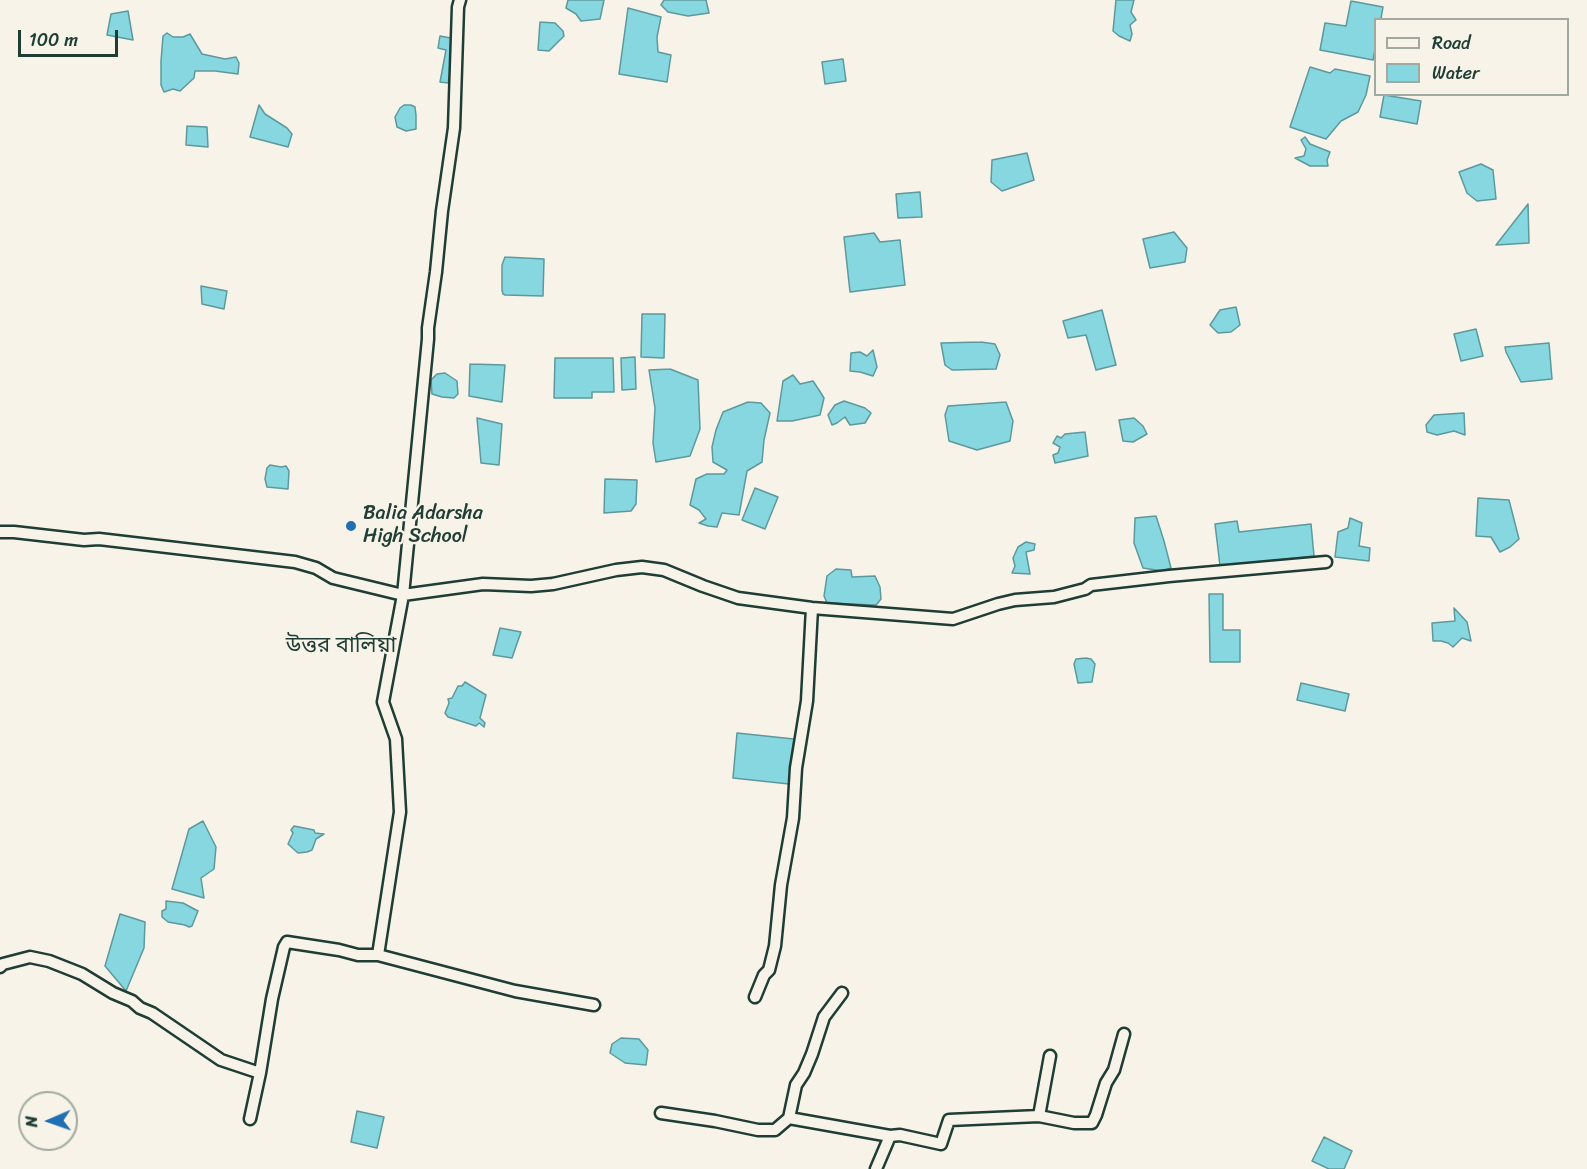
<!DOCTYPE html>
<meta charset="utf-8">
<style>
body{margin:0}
#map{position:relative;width:1587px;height:1169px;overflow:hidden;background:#f7f3e8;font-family:Sriracha,sans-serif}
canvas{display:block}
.legend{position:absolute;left:1374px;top:18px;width:195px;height:78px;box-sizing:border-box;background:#f7f3e8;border:2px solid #a1aaa0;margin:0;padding:8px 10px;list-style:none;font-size:18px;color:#1f3d34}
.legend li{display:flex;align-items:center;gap:12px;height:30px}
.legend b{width:30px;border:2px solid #a1aaa0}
.north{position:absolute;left:18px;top:1091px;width:60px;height:60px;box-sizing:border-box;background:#f7f3e8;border:2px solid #a1aaa0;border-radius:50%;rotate:268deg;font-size:16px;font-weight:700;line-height:24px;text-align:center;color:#1f3d34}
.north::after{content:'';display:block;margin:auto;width:21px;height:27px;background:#1f6fb2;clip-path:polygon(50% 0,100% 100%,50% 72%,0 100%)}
.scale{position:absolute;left:18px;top:30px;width:100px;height:27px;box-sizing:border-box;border:3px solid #1f3d34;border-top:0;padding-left:8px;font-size:18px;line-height:21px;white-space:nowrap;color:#1f3d34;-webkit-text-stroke:4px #f7f3e8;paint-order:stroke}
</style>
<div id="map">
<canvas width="1587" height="1169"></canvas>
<ul class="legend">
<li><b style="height:8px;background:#f7f3e8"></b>Road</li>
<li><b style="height:16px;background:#87d7e1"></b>Water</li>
</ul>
<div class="north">N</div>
<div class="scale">100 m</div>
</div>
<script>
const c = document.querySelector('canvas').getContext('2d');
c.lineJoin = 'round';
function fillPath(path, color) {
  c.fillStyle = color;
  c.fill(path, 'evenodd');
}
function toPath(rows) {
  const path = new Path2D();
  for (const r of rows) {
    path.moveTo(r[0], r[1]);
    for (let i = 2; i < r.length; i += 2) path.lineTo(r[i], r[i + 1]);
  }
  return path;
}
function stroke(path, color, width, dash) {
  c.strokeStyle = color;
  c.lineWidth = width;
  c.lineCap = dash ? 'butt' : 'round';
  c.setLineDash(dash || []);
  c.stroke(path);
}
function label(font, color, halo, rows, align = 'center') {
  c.font = font + ' Sriracha,"Noto Sans Bengali",sans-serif';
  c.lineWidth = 4.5;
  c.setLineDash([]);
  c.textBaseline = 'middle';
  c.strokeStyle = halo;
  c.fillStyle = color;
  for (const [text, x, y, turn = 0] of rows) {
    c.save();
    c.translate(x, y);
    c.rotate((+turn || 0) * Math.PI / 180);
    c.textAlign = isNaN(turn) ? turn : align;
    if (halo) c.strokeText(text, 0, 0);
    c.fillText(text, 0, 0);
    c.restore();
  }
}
const water = toPath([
 [568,0,604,0,600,19,581,21,576,14,566,8,568,0],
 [664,0,706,0,709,13,688,16,668,12,661,5,664,0],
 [1116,0,1134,0,1131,12,1136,20,1130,25,1132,34,1130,41,1119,36,1113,31,1116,0],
 [1351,1,1383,7,1381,19,1376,20,1375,49,1373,60,1320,50,1325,23,1346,26,1351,1],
 [628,8,661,17,657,37,658,52,671,55,667,82,619,74,628,8],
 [128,11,133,40,107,35,111,14,128,11],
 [540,22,555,23,563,31,564,36,549,51,538,50,540,22],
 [167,33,173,37,183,37,190,34,202,54,225,59,236,57,239,63,238,74,215,71,195,71,194,78,180,91,173,89,164,92,161,85,161,61,163,36,167,33],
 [440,36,456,39,448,83,440,82,446,50,438,48,440,36],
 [843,59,846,81,825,84,822,62,843,59],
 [1310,67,1330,73,1335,69,1370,76,1366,95,1358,112,1341,121,1326,139,1290,127,1310,67],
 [1384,95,1421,101,1417,124,1380,117,1384,95],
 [259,105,265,114,287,128,292,134,288,147,250,137,259,105],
 [404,105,411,105,415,107,416,115,416,129,406,131,397,127,395,117,400,108,404,105],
 [187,126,207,127,208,147,186,145,187,126],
 [1305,137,1310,144,1330,152,1327,160,1328,166,1310,166,1295,158,1304,156,1306,149,1301,140,1305,137],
 [1027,153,1034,180,1002,191,991,182,992,160,1027,153],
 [1481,164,1493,170,1496,199,1477,201,1467,193,1459,172,1481,164],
 [920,192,922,217,898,218,896,194,920,192],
 [1528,204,1529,243,1496,245,1528,204],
 [1174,232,1187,248,1185,262,1150,268,1143,239,1174,232],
 [874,233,880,242,900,240,905,285,850,292,844,237,874,233],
 [505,257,544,259,543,296,505,295,503,294,502,290,502,265,505,257],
 [201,286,227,291,224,309,202,304,201,286],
 [1236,307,1240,325,1231,332,1218,333,1210,325,1220,310,1236,307],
 [1102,310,1116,365,1096,370,1086,335,1068,338,1063,321,1102,310],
 [642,314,665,314,664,358,641,357,642,314],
 [1476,329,1483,356,1461,361,1454,334,1476,329],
 [981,342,995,344,1000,355,996,369,952,370,945,365,941,343,981,342],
 [1549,343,1552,379,1521,382,1506,352,1505,347,1549,343],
 [873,350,877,367,873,376,860,372,850,371,851,353,860,352,867,356,873,350],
 [635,357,636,389,622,390,621,358,635,357],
 [555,358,613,358,614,392,592,392,592,398,554,398,555,358],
 [470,364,505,365,502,402,469,396,470,364],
 [670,369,698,380,700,429,690,456,656,462,653,443,655,408,649,370,670,369],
 [445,373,457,381,458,394,454,398,442,397,432,394,431,380,437,374,445,373],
 [793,375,800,384,813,381,819,390,824,398,820,415,792,421,777,421,783,381,793,375],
 [844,401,865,408,871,413,865,423,850,425,845,417,837,423,832,425,828,415,835,405,844,401],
 [748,402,761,403,770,413,764,440,762,462,747,471,739,515,722,513,717,527,708,526,699,523,706,519,699,510,690,505,696,479,707,474,724,474,727,470,713,462,712,447,716,430,723,412,748,402],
 [1006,402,1013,421,1010,441,977,450,949,441,945,415,948,406,1006,402],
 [1464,413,1465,435,1454,431,1437,435,1427,432,1426,425,1434,415,1464,413],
 [477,418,502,424,499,465,481,463,477,418],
 [1134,418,1143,426,1147,434,1133,442,1123,441,1119,420,1134,418],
 [1085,432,1088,456,1055,463,1053,455,1058,453,1060,447,1053,443,1057,436,1061,438,1065,434,1085,432],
 [270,465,281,467,286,466,289,471,288,489,267,487,265,479,267,468,270,465],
 [605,479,637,480,636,504,631,511,604,513,605,479],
 [755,488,778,497,765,529,742,520,755,488],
 [1478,498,1509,500,1519,539,1510,547,1500,552,1491,537,1476,536,1478,498],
 [1156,516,1164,541,1171,568,1162,571,1143,568,1134,543,1135,518,1156,516],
 [1350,518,1362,523,1359,546,1370,548,1369,561,1335,557,1338,532,1348,528,1350,518],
 [1237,521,1239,532,1311,524,1314,556,1220,566,1215,524,1237,521],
 [1026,542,1035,544,1034,550,1026,552,1030,574,1012,573,1015,566,1013,558,1018,547,1026,542],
 [836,569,851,570,852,577,875,576,880,587,881,599,876,605,827,603,824,596,827,576,836,569],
 [1209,594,1223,594,1223,630,1240,630,1240,662,1210,662,1209,594],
 [1454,608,1467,622,1471,641,1462,638,1453,647,1448,643,1441,641,1433,641,1432,623,1455,621,1454,608],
 [500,628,521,632,512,658,493,655,500,628],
 [1086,658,1091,659,1095,664,1092,682,1078,683,1074,664,1076,659,1086,658],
 [465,682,486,695,480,718,485,723,484,727,479,723,476,726,448,717,445,713,449,703,448,699,452,698,458,686,462,686,465,682],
 [1301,683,1349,694,1345,711,1297,700,1301,683],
 [737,733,794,739,789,784,733,778,737,733],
 [203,821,216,847,214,869,201,878,204,898,172,889,189,829,203,821],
 [294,826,314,830,315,833,324,834,316,839,312,850,307,852,298,853,288,844,293,833,291,830,294,826],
 [166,901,183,903,198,911,192,926,189,927,185,925,168,922,162,917,162,911,166,909,166,901],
 [120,914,145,922,144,948,126,991,105,966,120,914],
 [621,1038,639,1039,648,1050,646,1065,625,1063,610,1053,612,1044,621,1038],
 [357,1111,384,1117,377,1148,351,1142,357,1111],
 [1324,1137,1352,1151,1344,1169,1329,1169,1312,1161,1324,1137]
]);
fillPath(water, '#87d7e1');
stroke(water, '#5d999c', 1.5);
const minor = toPath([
 [0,532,14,532,84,540,99,539,295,562,316,568,333,578,403,595,483,584,531,586,553,584,616,570,642,567,664,570,703,586,738,598,812,608,953,619,998,604,1015,600,1054,597,1085,589,1091,585,1169,576,1326,562],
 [378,955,400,812,396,739,383,702,403,595,428,339,428,328,436,272,442,211,454,128,458,7,460,0],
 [0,967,3,964,30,957,49,961,82,974,113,993,132,1001,140,1008,152,1013,221,1060,260,1073],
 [755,997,764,975,769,970,775,946,781,885,793,818,796,768,807,701,812,608],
 [661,1113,715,1121,758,1130,775,1130,789,1118,796,1085,804,1073,812,1054,824,1017,842,993],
 [1039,1116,1050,1056],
 [789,1118,890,1136,900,1135,941,1144,949,1120,1039,1116,1074,1123,1092,1123,1096,1115,1106,1083,1114,1070,1124,1034],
 [250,1119,260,1073,272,999,284,947,287,942,339,950,358,955,378,955,515,991,594,1005],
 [876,1169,890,1136]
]);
stroke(minor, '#1f3d34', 15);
stroke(minor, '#f7f3e8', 10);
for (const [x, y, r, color] of [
 [351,526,6,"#1f6fb2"]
]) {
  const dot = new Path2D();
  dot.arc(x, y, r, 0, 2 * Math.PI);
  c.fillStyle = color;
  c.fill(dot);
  stroke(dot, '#f7f3e8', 2);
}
label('20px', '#1f3d34', '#f7f3e8', [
 ["Balia Adarsha",363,514],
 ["High School",363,537]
], 'left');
label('22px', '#1f3d34', '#f7f3e8', [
 ["উত্তর বালিয়া",341,646]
]);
</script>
